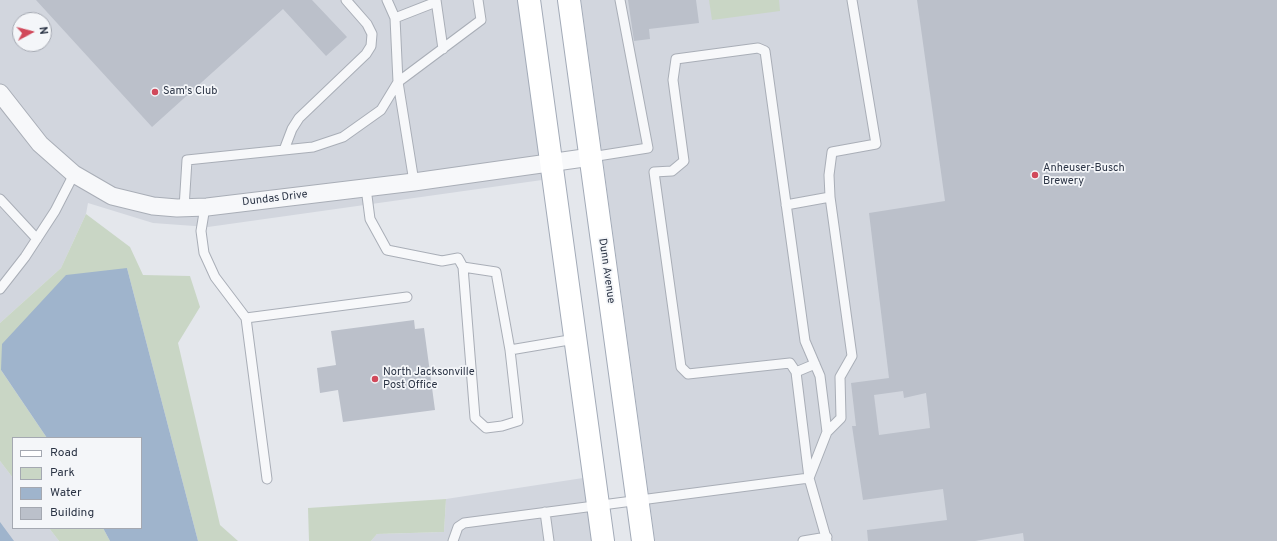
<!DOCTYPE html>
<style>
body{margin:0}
#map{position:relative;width:1277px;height:541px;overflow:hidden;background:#e4e7ec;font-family:Overpass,sans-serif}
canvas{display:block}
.legend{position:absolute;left:12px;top:437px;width:130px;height:92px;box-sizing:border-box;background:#f4f6f9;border:1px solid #a4a8b1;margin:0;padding:5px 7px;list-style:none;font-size:12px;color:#2b3445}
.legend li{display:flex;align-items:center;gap:8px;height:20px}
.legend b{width:20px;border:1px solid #a4a8b1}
.north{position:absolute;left:12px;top:12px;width:40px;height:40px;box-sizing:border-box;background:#f4f6f9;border:1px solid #a4a8b1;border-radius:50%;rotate:83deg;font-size:11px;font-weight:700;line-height:16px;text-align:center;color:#2b3445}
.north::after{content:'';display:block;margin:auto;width:14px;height:18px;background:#d1495b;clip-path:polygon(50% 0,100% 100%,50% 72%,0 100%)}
</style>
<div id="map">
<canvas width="1277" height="541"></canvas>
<ul class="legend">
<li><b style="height:5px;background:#fff"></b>Road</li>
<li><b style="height:11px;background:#c9d6c5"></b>Park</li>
<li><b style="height:11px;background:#9fb4cc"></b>Water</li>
<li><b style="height:11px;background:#bbc0ca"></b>Building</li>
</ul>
<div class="north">N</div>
</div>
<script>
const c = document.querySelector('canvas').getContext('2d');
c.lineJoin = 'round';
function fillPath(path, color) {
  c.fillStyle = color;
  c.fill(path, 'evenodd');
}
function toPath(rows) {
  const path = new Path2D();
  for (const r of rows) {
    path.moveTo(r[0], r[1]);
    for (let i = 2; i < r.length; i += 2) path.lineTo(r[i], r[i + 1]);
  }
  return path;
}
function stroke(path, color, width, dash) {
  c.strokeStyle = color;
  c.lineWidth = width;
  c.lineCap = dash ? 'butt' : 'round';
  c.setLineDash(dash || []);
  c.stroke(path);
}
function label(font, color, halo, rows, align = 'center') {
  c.font = font + ' Overpass,sans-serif';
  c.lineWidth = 3.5;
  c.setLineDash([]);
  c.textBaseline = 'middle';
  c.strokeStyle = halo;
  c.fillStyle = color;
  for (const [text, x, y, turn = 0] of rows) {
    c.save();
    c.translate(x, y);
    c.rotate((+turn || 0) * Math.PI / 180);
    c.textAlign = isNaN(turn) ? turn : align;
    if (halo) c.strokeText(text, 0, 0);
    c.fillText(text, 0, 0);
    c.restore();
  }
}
fillPath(toPath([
 [0,0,518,0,542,180,208,227,153,223,88,203,86,214,61,268,0,323],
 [20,20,44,20,44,44,20,44],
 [581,0,1277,0,1277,541,655,541],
 [0,461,13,478,13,528,49,528,59,541,0,541],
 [583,478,592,541,371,541,377,534,444,532,446,499]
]), '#d2d6de');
fillPath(toPath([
 [709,0,779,0,780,11,712,20],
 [86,214,130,247,143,275,190,276,200,307,178,343,220,525,238,541,198,541,127,268,1,370,47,438,13,438,13,478,0,461,0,323,61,268],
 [446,499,444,532,377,534,371,541,309,541,308,508],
 [49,528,103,528,110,541,59,541]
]), '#c9d6c5');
fillPath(toPath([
 [127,268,198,541,110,541,103,528,141,528,141,438,47,438,1,370,2,344,66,275],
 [0,522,14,541,0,541]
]), '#9fb4cc');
fillPath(toPath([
 [36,0,312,0,347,37,326,56,283,9,152,127],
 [628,0,696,0,699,23,649,29,650,39,634,41],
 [917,0,1277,0,1277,541,1024,541,1023,533,975,541,868,541,867,530,947,520,943,489,863,500,852,426,856,426,851,383,889,378,869,213,945,201],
 [903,391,904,398,926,393,930,428,879,435,874,395],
 [414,320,415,329,424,328,435,410,343,422,338,390,320,393,317,368,336,365,331,331]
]), '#bbc0ca');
const lane = toPath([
 [387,0,395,18,398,82,414,182],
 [436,0,443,49],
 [395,18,436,2],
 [758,48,765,51,805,341,820,376,827,432,809,478,796,372,790,363,688,374,681,367,654,172,672,171,684,161,673,80,676,59,758,48],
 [284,150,292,129,299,118,366,54,371,46,372,34,367,24,346,0],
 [591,157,648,148,620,0],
 [366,188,370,219,387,250,442,261,458,258,463,267,496,272,510,350,575,339],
 [0,199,37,239],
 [786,205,830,197,829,175,832,152,876,144,852,0],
 [205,207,201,231,204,253,215,277,246,318,267,479],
 [184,208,187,160,313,147,343,137,381,110,398,82,481,20,478,0],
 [463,267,475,418,486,428,502,426,518,421,510,350],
 [0,289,25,257,55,211,74,174],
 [246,318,407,297],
 [796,372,815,364],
 [827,432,841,418,840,377,852,356,830,197],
 [545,512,549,541],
 [453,541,458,527,464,523,809,478,827,541],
 [803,541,827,537]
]);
const street = toPath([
 [0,93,40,144,74,174,112,196,153,206,177,208,207,207,414,182,591,157]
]);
const primary = toPath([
 [529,0,603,541],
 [569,0,643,541]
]);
stroke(lane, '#a9aeb7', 11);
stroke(street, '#a9aeb7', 19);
stroke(primary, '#a3abb8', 24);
stroke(lane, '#f7f8fa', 9);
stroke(street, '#f7f8fa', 17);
stroke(primary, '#fff', 22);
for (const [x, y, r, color] of [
 [155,92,4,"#d1495b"],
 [1035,175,4,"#d1495b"],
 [375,379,4,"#d1495b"]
]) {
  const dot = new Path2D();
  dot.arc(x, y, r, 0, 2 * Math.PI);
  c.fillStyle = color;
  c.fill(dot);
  stroke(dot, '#f4f6f9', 1.5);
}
label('11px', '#2b3445', '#f4f6f9', [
 ["Sam's Club",163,92],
 ["Anheuser-Busch",1043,169],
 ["Brewery",1043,182],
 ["North Jacksonville",383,373],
 ["Post Office",383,386]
], 'left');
label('11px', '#2b3445', '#f4f6f9', [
 ["Dundas Drive",275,199,-7],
 ["Dunn Avenue",606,271,82]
]);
</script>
